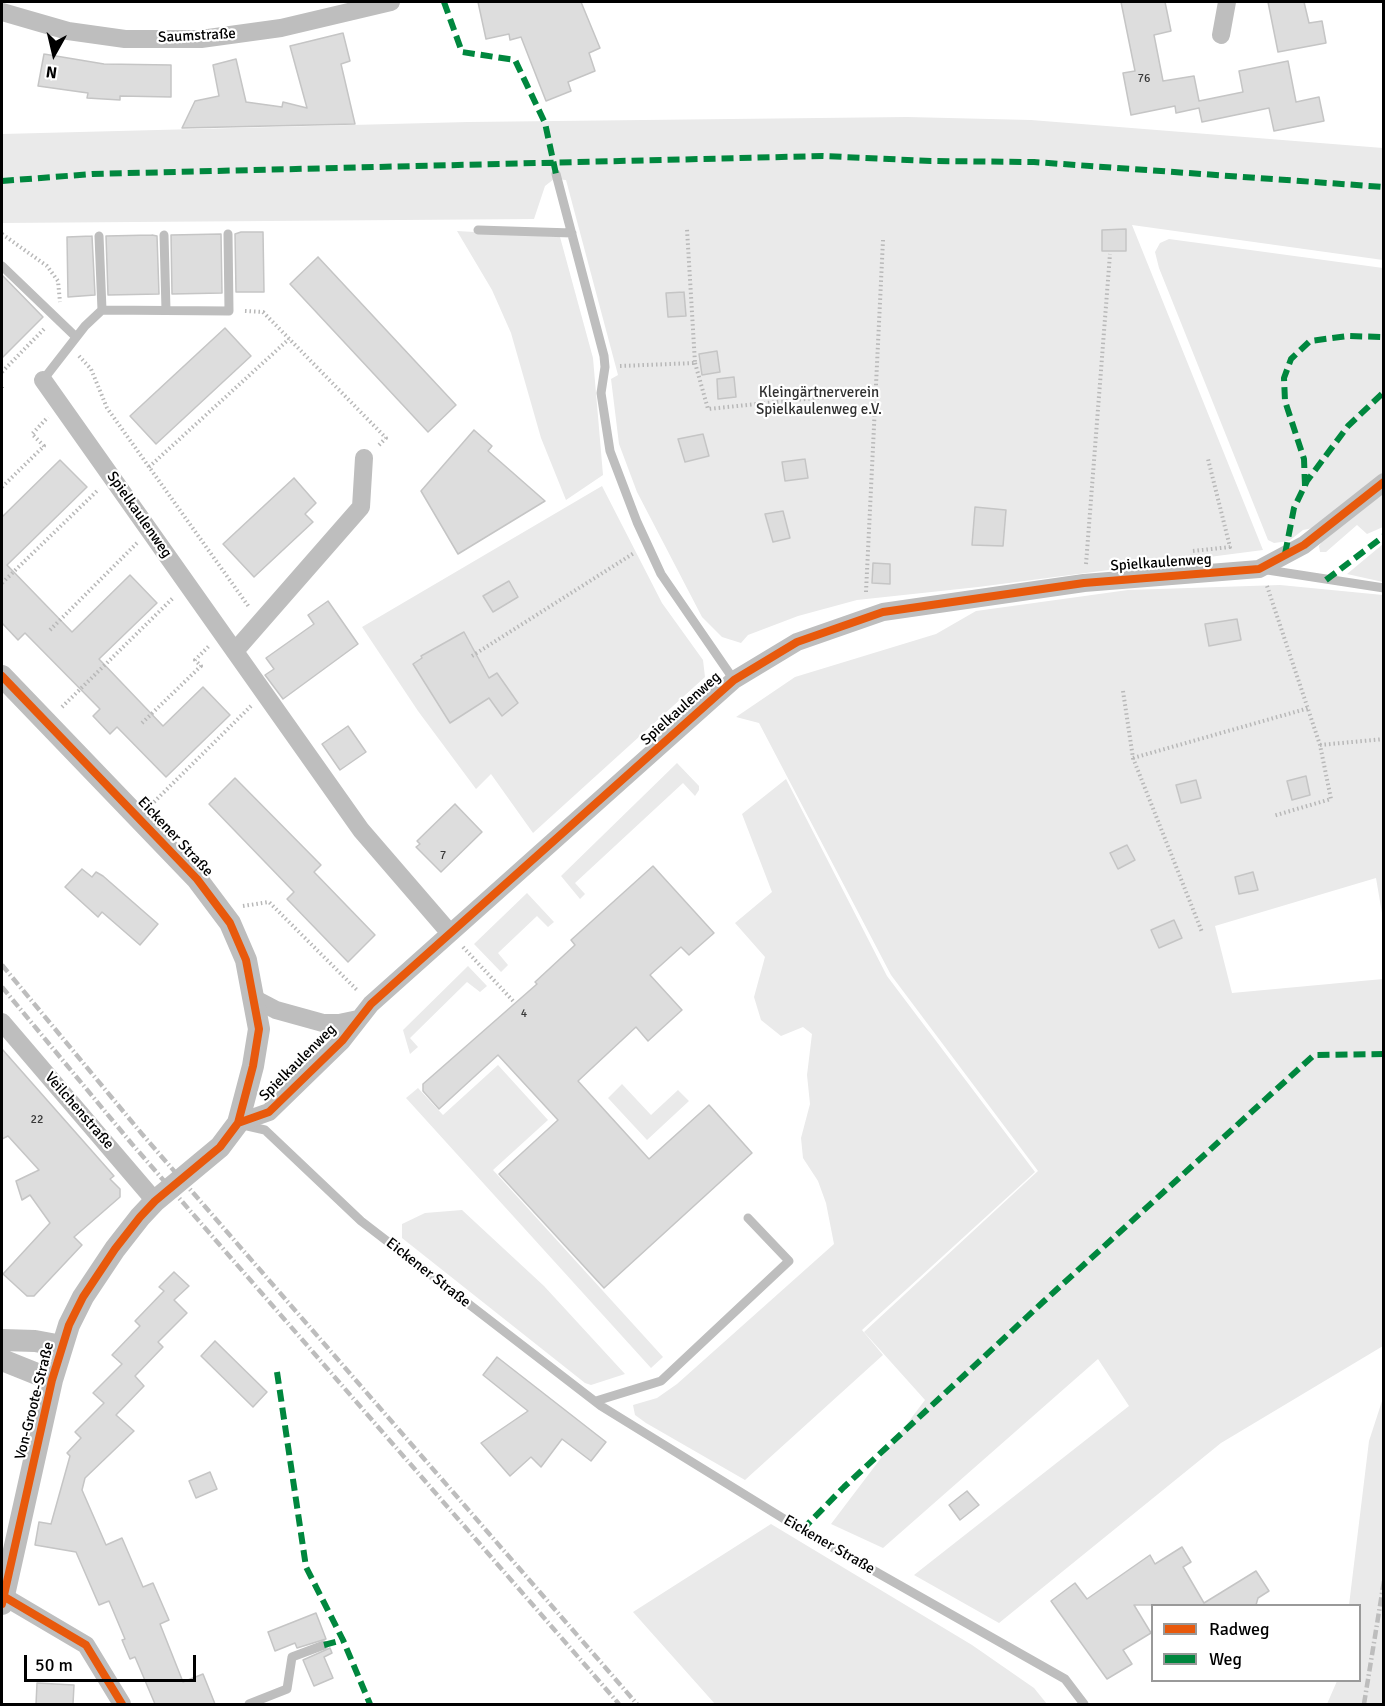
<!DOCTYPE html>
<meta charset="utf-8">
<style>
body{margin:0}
#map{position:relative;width:1385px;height:1706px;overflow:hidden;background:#fff;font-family:Signika,sans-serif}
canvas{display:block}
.frame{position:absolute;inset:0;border:3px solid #000;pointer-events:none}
.legend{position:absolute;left:1151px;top:1604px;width:210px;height:78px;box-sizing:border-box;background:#fff;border:2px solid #999;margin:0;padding:8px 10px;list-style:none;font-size:18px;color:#000}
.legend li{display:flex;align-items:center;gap:12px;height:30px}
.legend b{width:30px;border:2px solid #999}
.north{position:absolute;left:24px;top:24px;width:60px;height:60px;-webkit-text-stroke:4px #fff;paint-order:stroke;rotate:188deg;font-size:16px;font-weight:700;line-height:24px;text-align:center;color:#000}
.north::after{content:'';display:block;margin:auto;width:21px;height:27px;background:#000;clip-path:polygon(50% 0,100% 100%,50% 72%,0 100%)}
.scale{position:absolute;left:24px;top:1655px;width:172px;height:27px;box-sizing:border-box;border:3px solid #000;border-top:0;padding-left:8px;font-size:18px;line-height:21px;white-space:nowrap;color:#000;-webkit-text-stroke:4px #fff;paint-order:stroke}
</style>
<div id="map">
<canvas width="1385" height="1706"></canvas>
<div class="frame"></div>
<ul class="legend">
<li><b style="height:8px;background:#e8590c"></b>Radweg</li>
<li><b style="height:8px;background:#00873e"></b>Weg</li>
</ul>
<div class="north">N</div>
<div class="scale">50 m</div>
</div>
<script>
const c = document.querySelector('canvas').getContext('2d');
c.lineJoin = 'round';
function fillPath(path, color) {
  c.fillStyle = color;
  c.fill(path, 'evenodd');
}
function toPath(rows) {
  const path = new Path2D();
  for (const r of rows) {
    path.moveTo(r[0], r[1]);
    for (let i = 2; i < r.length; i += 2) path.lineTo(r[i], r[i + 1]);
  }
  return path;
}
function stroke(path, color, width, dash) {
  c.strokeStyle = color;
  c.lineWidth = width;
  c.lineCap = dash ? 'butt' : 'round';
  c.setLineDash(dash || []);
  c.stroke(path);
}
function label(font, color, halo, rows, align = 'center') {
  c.font = font + ' Signika,sans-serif';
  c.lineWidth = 4.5;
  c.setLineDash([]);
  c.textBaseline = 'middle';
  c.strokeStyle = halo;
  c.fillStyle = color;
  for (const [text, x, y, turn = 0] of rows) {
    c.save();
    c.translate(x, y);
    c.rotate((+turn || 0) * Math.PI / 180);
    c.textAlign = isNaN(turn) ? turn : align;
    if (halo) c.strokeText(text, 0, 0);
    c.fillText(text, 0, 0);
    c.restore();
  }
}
fillPath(toPath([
 [907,117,1031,120,1383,148,1383,260,1132,225,1263,550,978,587,857,600,798,616,748,635,741,643,722,637,702,617,637,492,619,444,611,379,618,375,566,180,554,179,545,186,534,219,2,223,2,134,468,122],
 [457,231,560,237,593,358,603,475,566,500,541,438,511,333,492,290],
 [1169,239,1383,268,1383,473,1313,528,1303,530,1289,541,1274,543,1268,540,1159,268,1155,252,1160,243],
 [602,486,662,603,703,660,705,677,533,833,491,774,476,789,418,711,362,627],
 [1383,492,1383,527,1367,534,1357,525,1326,552,1320,552,1319,546,1322,542],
 [1383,544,1383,582,1347,574],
 [1280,585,1383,595,1383,919,1376,878,1215,926,1232,993,1383,979,1383,1346,1221,1443,999,1623,914,1575,1129,1406,1098,1359,883,1548,831,1524,925,1400,864,1332,1038,1171,891,975,759,723,736,717,795,677,936,634,976,611,1128,590],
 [677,763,699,786,699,790,695,796,683,783,575,883,585,894,580,899,561,876],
 [786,779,887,976,1035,1172,862,1330,883,1355,745,1480,646,1423,635,1415,633,1405,657,1398,677,1384,834,1244,826,1203,818,1181,803,1158,801,1138,810,1104,807,1075,812,1034,803,1027,781,1036,761,1020,754,997,765,957,735,923,772,892,742,814],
 [527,893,554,922,548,927,537,916,498,953,508,965,501,972,474,944],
 [468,966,487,986,480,992,467,982,410,1038,418,1047,410,1054,403,1030],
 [498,1065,548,1120,493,1170,663,1357,651,1368,406,1098,418,1088,443,1115],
 [622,1084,651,1115,678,1090,689,1101,647,1140,608,1098],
 [462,1210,544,1286,625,1374,591,1385,585,1383,402,1238,402,1224,425,1213],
 [1383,1398,1383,1704,1327,1704,1337,1681,1360,1680,1360,1606,1349,1605,1369,1441],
 [771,1524,972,1645,1034,1688,1047,1704,715,1704,633,1612]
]), '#eaeaea');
const building = toPath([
 [478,2,581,2,600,48,589,53,595,71,568,82,571,91,546,101,521,37,510,40,509,34,486,39,478,2],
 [1121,2,1165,2,1171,31,1154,35,1163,81,1194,76,1199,101,1243,92,1239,71,1288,61,1296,102,1319,97,1324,121,1274,131,1269,108,1202,122,1199,108,1176,113,1175,106,1131,115,1123,73,1135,71,1121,2],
 [1268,2,1304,2,1309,23,1322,21,1326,43,1278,52,1268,2],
 [343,33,350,61,341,64,355,124,182,128,195,101,219,96,213,65,236,59,246,102,282,107,283,102,307,108,290,46,343,33],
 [44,54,104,64,171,65,171,97,120,96,120,100,87,98,88,93,38,86,44,54],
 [1126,229,1126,251,1102,251,1102,230,1126,229],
 [241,232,263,232,264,292,236,292,235,234,241,232],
 [221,234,222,293,172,294,171,235,221,234],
 [152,235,157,236,159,294,108,295,106,236,152,235],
 [92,236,95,295,68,297,67,237,92,236],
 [318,257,456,405,428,432,290,284,318,257],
 [2,275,43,317,2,358,2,275],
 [684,292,686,316,668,317,666,293,684,292],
 [225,328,251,356,156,444,130,416,225,328],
 [717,351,720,372,702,375,699,354,717,351],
 [734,377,736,397,718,399,717,379,734,377],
 [474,430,492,446,488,451,545,501,458,554,421,491,474,430],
 [703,434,709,456,685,462,678,439,703,434],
 [805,459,808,478,785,481,782,462,805,459],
 [60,460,87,487,7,565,72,632,130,575,157,603,99,659,163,726,203,687,230,715,166,777,117,727,110,734,93,716,100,709,25,633,18,640,2,623,2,517,60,460],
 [294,478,316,503,305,514,313,522,254,577,223,544,294,478],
 [975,507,1006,510,1003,546,972,545,975,507],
 [783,511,790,538,773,542,765,514,783,511],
 [873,563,890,564,890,584,872,583,873,563],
 [509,581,518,597,493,612,483,596,509,581],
 [328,601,358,644,283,699,265,675,274,669,266,658,314,624,308,615,328,601],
 [1237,619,1241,640,1209,646,1205,624,1237,619],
 [464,632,489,678,497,673,518,703,502,716,489,698,450,723,413,664,422,658,421,656,464,632],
 [348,726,366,752,340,770,322,744,348,726],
 [1306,776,1310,795,1292,800,1287,781,1306,776],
 [235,778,321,865,314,872,375,935,348,962,287,899,294,892,209,804,235,778],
 [1196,780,1201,798,1181,803,1176,785,1196,780],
 [455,804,482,832,441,872,416,847,420,844,417,841,455,804],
 [1127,845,1135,860,1118,869,1110,853,1127,845],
 [653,866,714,933,689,955,681,947,650,975,682,1010,648,1041,636,1027,578,1081,649,1159,709,1105,752,1153,604,1288,499,1174,558,1120,498,1055,439,1109,423,1091,423,1084,537,984,535,982,575,945,571,940,653,866],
 [82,869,92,877,96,872,103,876,158,924,140,945,102,912,98,917,65,887,82,869],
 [1253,872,1258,890,1239,894,1235,877,1253,872],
 [1174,920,1182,938,1159,948,1151,930,1174,920],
 [2,1049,114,1176,110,1179,120,1189,120,1197,74,1237,82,1245,34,1296,27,1296,3,1274,50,1223,30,1195,22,1200,16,1181,39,1170,8,1136,2,1139,2,1049],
 [174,1272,189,1286,174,1300,187,1313,158,1342,163,1347,135,1376,144,1386,116,1415,134,1431,85,1478,82,1490,106,1545,122,1538,143,1587,153,1583,169,1620,160,1624,183,1682,203,1674,215,1704,155,1704,135,1657,130,1659,122,1640,125,1639,109,1601,99,1605,76,1552,35,1545,39,1522,51,1524,70,1456,67,1453,81,1438,75,1432,104,1403,93,1393,122,1364,112,1355,140,1326,135,1321,164,1291,159,1287,174,1272],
 [215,1341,267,1392,253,1407,201,1356,215,1341],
 [497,1357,606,1442,591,1461,562,1439,541,1467,531,1457,510,1476,481,1443,528,1411,483,1375,497,1357],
 [210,1472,217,1489,196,1498,189,1481,210,1472],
 [967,1491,979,1505,960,1520,949,1505,967,1491],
 [1182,1547,1191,1562,1183,1567,1204,1603,1256,1571,1269,1591,1258,1598,1256,1605,1134,1605,1151,1633,1123,1650,1132,1664,1107,1679,1051,1601,1075,1583,1087,1599,1150,1555,1155,1564,1182,1547],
 [316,1613,326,1639,297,1648,295,1643,275,1651,268,1632,316,1613],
 [330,1648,332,1653,324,1657,333,1678,314,1686,303,1660,330,1648],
 [37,1683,74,1685,73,1704,36,1704,37,1683]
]);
fillPath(building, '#ddd');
stroke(building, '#c5c5c5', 1.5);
stroke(toPath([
 [2,234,47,266,58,281,60,302],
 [245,311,263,312,386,438,378,446],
 [79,356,91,369,107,408,249,607],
 [695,363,708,409,844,395,874,395],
 [620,366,695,363,687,229],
 [2,372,45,328],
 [2,387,2,388],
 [149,467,289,339],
 [2,487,44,446,32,434,48,417],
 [1193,551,1230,547,1208,459],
 [1086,564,1110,254],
 [2,583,99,489],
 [1267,586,1320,745,1331,799,1273,816],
 [866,592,883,240],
 [50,630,137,543],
 [472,656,634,553],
 [1123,691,1133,758,1202,932],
 [62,707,174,597],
 [142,723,201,666,195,660,209,646],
 [1320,745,1384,739],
 [1133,758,1309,708],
 [154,802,251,706],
 [243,906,269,902,358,991],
 [463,947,515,1003]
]), '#b8b8b8', 4, [1.5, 3]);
stroke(toPath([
 [556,174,604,356,605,367,601,393,610,451,637,522,661,574,734,680],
 [478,230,572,233],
 [164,235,166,310],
 [99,236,102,310],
 [2,266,76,337],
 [43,380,85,326,102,310,229,311,228,234],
 [1261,569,1384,588],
 [243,1125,265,1130,361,1221,601,1406,802,1530,1065,1679,1084,1704],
 [596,1401,661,1381,789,1261,748,1218],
 [249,1704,287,1689,292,1657,324,1645]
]), '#bebebe', 9);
stroke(toPath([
 [2,12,68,31,125,39,201,39,281,28,391,2],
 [1221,35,1227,2],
 [43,380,361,830,449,932],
 [235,651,361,507,364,458],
 [255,999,276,1010,323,1023,339,1023,358,1019],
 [2,1022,155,1201],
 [238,1123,269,1112,342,1041,371,1004,734,680,797,642,883,612,1084,583,1259,569,1304,545,1384,482],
 [3,1596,86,1645,122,1704]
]), '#bebebe', 18);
stroke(toPath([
 [2,676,197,879,230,923,246,960,259,1029,253,1066,238,1123,220,1147,155,1201,140,1217,115,1249,83,1297,69,1325,52,1380,2,1604],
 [2,1340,35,1341,62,1346],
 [2,1360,52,1380]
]), '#bebebe', 22);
stroke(toPath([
 [2,965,142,1134,637,1704],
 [2,987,132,1144,619,1704],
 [1364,1704,1384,1581]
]), '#bdbdbd', 4.5, [9, 3, 1.5, 3]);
stroke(toPath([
 [444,2,462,52,515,60,545,123,556,174],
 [2,181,92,174,823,156,931,161,1034,162,1384,187],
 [1305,486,1304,459,1285,401,1284,378,1291,359,1310,341,1348,336,1384,337],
 [1285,554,1294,508,1307,481,1348,426,1384,392],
 [1326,580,1384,536],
 [277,1372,306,1567,343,1640,370,1704],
 [802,1530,844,1487,1043,1302,1314,1055,1384,1054],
 [324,1645,343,1640]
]), '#00873e', 6, [12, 6]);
stroke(toPath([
 [2,676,197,879,230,923,246,960,259,1029,253,1066,238,1123,220,1147,155,1201,140,1217,115,1249,83,1297,69,1325,52,1380,2,1604],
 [238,1123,269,1112,342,1041,371,1004,734,680,797,642,883,612,1084,583,1259,569,1304,545,1384,482],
 [3,1596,86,1645,122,1704]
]), '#e8590c', 8);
label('12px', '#373737', null, [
 ["76",1144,79],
 ["7",443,856],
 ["4",524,1014],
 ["22",37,1120]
]);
label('15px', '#000', '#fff', [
 ["Saumstraße",197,36,-3],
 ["Spielkaulenweg",139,515,55],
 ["Spielkaulenweg",1161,563,-4],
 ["Spielkaulenweg",681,709,-42],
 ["Eickener Straße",175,837,47],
 ["Spielkaulenweg",298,1063,-45],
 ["Veilchenstraße",79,1111,49],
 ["Eickener Straße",428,1273,38],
 ["Von-Groote-Straße",35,1401,-76],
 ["Eickener Straße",829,1545,30]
]);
label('15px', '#303030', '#fff', [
 ["Kleingärtnerverein",819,393],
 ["Spielkaulenweg e.V.",819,410]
]);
</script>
